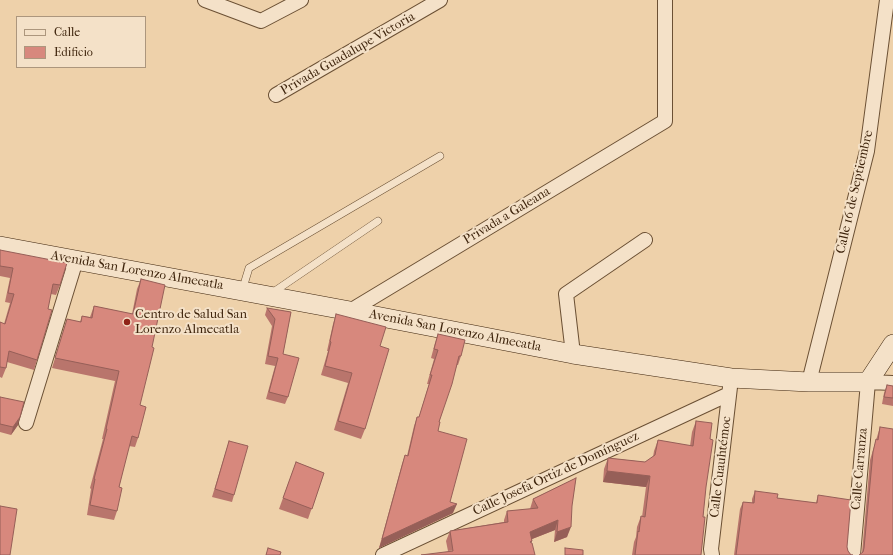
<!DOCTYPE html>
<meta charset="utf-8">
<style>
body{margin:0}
#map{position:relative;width:893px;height:555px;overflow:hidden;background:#eed1aa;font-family:"IM FELL French Canon",serif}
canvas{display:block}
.legend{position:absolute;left:16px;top:16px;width:130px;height:52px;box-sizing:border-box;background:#f4e1c8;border:1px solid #ac967d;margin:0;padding:5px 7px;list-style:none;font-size:12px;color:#3f250d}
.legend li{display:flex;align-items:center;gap:8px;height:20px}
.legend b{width:20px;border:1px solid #ac967d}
</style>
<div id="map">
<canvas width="893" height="555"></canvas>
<ul class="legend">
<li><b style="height:5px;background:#f4e1c8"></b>Calle</li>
<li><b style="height:11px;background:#d7887d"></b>Edificio</li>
</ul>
</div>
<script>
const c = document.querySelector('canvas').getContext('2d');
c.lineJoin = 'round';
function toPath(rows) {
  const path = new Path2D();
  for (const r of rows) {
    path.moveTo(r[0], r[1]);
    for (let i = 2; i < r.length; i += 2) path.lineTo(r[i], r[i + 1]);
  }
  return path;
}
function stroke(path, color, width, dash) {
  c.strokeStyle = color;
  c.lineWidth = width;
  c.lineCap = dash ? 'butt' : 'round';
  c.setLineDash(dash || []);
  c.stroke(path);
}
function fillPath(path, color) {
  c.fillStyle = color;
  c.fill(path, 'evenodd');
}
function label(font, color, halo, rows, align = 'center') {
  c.font = font + ' "IM FELL French Canon",serif';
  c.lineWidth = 4;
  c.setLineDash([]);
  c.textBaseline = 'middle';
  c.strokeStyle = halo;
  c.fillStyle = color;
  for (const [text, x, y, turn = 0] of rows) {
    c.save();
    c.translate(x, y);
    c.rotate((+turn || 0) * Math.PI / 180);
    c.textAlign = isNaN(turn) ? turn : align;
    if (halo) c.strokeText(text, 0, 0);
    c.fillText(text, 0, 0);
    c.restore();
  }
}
const lane = toPath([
 [242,291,249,268,440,156],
 [272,293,378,221]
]);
const street = toPath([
 [205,0,261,21,301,0],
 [276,95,440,0],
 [350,311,665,121,665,0],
 [573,354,566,294,645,240],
 [809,382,867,151,887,0],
 [26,423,76,260],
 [383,555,729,394],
 [712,555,711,549,730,387],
 [853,555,868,382,893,383]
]);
const secondary = toPath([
 [0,246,350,311,573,354,731,378,809,382,868,382,893,344]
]);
stroke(lane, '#6b5034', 8);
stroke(street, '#6b5034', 16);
stroke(secondary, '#3f250d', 20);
stroke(lane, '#f4e1c8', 7);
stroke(street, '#f4e1c8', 14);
stroke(secondary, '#f4e1c8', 19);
fillPath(toPath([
 [0,250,60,285,56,295,51,294,37,360,34,370,7,362,6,368,2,378,0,377,0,322,4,324,10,303,5,302,10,278,0,276],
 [141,279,140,405,138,438,135,447,129,446,119,487,117,511,114,520,87,515,91,489,90,488,103,439,102,439,115,381,52,368,67,319,80,322,82,316,90,317,94,306,132,314,137,289],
 [267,308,291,312,283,354,288,397,285,404,266,399,275,366,265,364,272,326,265,315],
 [336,314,380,346,365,429,361,439,334,430,348,383,321,375,328,351,327,351,333,324],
 [438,334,461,356,458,365,457,365,439,422,438,431,450,502,453,513,379,548,402,464,405,455,407,456,414,426,417,417,419,417,429,384,427,384,434,359,431,358,435,343],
 [887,385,893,386,893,406,882,404,884,393],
 [0,397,18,425,11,435,0,432],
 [696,421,710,439,703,517,701,555,632,555,634,542,636,537,637,527,641,516,642,517,646,487,603,482,604,469,608,458,645,462,653,457,654,451,658,440,690,446,692,432],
 [880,427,893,555,862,553,870,460],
 [229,441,234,495,232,502,212,497],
 [296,462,324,473,308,519,279,509],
 [576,478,567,537,554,542,555,530,532,539,532,542,448,551,446,541,450,531,504,522,504,520,507,511,530,509,533,499],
 [755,491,777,498,816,503,818,495,847,547,848,551,851,555,853,555,734,555,740,509,743,502,752,503,752,499]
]), '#b9756c');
fillPath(toPath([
 [20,417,18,425,11,435,13,427],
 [607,471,650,476,646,487,603,482],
 [457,504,453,513,379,548,382,539],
 [558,520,555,530,527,541,530,532],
 [571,527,567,537,554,542,557,532]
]), '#965f58');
const building = toPath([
 [0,250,67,263,60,285,53,284,48,309,52,310,37,360,9,351,6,368,0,367,0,322,5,324,14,294,8,293,13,268,0,266,0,250],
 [141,279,165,285,152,347,154,348,140,405,146,407,138,438,132,436,119,487,122,488,117,511,90,505,95,479,94,479,107,429,106,429,119,371,55,358,67,319,81,322,82,316,92,318,94,306,133,314,141,279],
 [267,308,291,312,283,354,299,358,288,397,269,392,278,358,268,356,275,319,267,308],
 [336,314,386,327,380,346,389,349,365,429,338,421,352,373,325,366,331,342,330,341,336,314],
 [438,334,465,340,461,356,459,356,452,384,439,422,440,422,438,431,467,439,450,502,457,504,382,539,405,455,408,456,417,417,419,417,432,375,430,375,438,350,434,349,438,334],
 [887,385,893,386,893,398,884,397,887,385],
 [0,397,24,402,20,417,13,427,0,424,0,397],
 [696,421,712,423,710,439,713,440,706,487,703,517,705,517,701,555,635,555,638,531,639,532,641,516,645,517,650,476,607,471,608,458,645,462,655,455,658,440,693,446,696,421],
 [880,427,893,429,893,555,859,555,863,552,864,548,873,452,876,439,878,440,880,427],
 [229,441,248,446,234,495,215,489,229,441],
 [296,462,324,473,312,509,283,498,296,462],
 [576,478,572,506,571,527,557,532,558,520,530,532,532,541,530,542,532,543,535,555,421,555,453,551,450,531,508,522,507,511,538,508,533,499,576,478],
 [755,491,778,494,777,498,817,503,818,495,851,500,847,547,848,551,851,555,853,555,736,555,743,502,754,503,755,491],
 [0,506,17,509,10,555,0,555,0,506],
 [268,548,281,552,280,555,266,555,268,548],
 [565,548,583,550,583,555,565,555,565,548]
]);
fillPath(building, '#d7887d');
stroke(building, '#965f58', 1);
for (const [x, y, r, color] of [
 [127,322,4,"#8f2418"]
]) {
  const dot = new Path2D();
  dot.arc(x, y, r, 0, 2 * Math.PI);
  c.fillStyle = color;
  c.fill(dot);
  stroke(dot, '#f4e1c8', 1.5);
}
label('13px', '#3f250d', '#f4e1c8', [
 ["Privada Guadalupe Victoria",348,54,-30],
 ["Calle 16 de Septiembre",855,192,-77],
 ["Privada a Galeana",507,216,-31],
 ["Avenida San Lorenzo Almecatla",137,271,10],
 ["Avenida San Lorenzo Almecatla",455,331,11],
 ["Calle Cuauhtémoc",721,467,-83],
 ["Calle Carranza",860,469,-85],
 ["Calle Josefa Ortiz de Domínguez",556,474,-25]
]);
label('13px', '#3f250d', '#f4e1c8', [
 ["Centro de Salud San",135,315],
 ["Lorenzo Almecatla",135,330]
], 'left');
</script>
